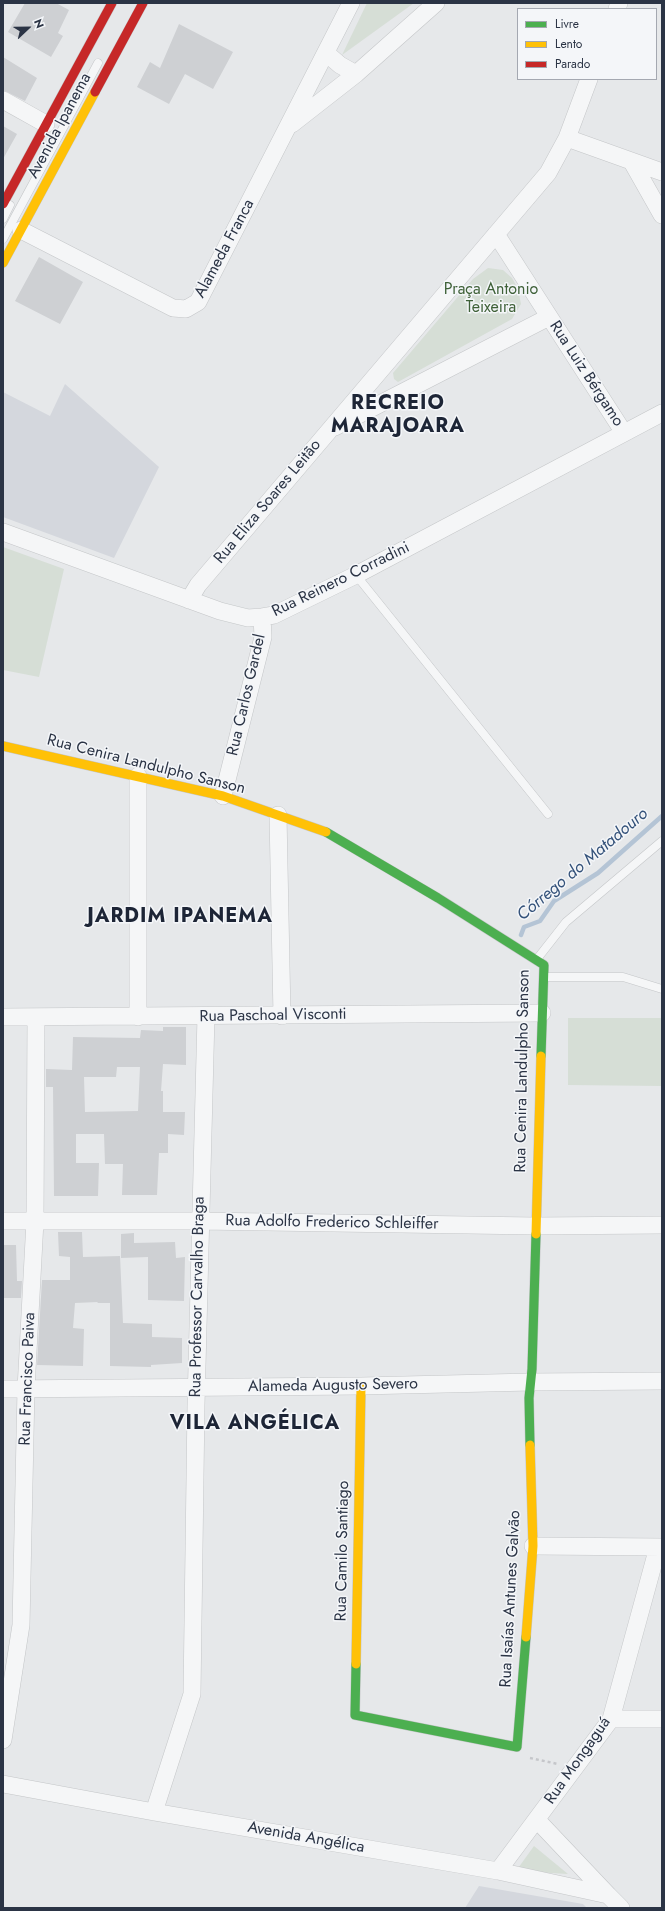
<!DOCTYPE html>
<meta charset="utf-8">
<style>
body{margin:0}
#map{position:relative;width:665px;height:1911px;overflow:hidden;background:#e6e8ea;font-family:Jost,sans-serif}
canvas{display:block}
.frame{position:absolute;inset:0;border:4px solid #2b3445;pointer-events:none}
.legend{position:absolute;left:517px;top:8px;width:140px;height:72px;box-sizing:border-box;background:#f4f6f9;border:1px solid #a4a8b1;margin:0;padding:5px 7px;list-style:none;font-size:12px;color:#2b3445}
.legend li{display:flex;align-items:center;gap:8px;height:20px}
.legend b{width:20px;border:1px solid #a4a8b1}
.north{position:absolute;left:8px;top:8px;width:40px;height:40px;-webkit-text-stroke:3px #f4f6f9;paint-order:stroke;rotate:68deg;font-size:11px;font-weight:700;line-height:16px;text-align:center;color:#2b3445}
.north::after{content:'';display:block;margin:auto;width:14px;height:18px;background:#2b3445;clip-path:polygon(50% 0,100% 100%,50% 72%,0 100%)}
</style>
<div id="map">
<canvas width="665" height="1911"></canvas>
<div class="frame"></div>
<ul class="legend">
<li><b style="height:5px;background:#4caf50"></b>Livre</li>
<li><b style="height:5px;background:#ffc107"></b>Lento</li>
<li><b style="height:5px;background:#c62828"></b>Parado</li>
</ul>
<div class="north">N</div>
</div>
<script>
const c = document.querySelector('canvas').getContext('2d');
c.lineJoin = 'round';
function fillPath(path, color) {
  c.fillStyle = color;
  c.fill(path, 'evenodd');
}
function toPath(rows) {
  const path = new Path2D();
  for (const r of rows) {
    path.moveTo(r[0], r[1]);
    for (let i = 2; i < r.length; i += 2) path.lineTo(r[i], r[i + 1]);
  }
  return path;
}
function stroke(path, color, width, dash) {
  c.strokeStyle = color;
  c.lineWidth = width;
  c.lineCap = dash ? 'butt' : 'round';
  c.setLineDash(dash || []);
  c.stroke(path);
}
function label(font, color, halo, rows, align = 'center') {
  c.font = font + ' Jost,sans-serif';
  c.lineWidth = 3;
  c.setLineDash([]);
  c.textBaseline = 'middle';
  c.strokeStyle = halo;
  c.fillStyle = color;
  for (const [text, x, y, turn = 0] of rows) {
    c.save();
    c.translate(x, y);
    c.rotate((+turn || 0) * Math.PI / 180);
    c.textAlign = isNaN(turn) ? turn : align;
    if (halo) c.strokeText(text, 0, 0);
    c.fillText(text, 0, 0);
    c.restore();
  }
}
fillPath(toPath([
 [65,384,159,467,114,558,3,517,3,392,50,416],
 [479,1886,583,1904,587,1908,465,1908]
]), '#d4d7dd');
fillPath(toPath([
 [367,3,414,3,342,55],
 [488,268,503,270,512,278,518,289,521,304,512,319,398,382,394,379,393,373,473,279],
 [3,547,64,569,39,677,3,670],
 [568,1018,662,1018,662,1086,568,1085],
 [534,1846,568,1874,516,1871]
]), '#d6ded6');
stroke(toPath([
 [521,935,524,927,540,921,554,901,598,873,662,816]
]), '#b4c4d5', 4.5);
fillPath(toPath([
 [25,3,56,3,69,10,58,33,63,36,51,57,8,32],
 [179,24,233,52,213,89,185,74,169,104,137,87,150,62,160,68],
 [3,57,37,78,25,101,3,90],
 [3,126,17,134,3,159],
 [39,257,83,282,60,324,15,301],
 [163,1027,186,1027,186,1065,163,1064,161,1091,163,1091,163,1112,185,1112,184,1135,168,1134,168,1153,159,1153,157,1195,122,1195,123,1164,105,1164,104,1134,76,1134,76,1163,99,1163,98,1196,54,1196,53,1087,46,1087,46,1069,72,1070,73,1037,140,1038,141,1030,163,1031],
 [117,1067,140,1067,138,1111,85,1112,84,1077,116,1077],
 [58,1232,82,1232,83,1257,120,1256,123,1323,152,1324,152,1337,182,1338,182,1363,151,1365,151,1367,110,1366,110,1303,97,1303,98,1302,75,1303,73,1328,84,1329,83,1366,37,1365,42,1280,70,1280,70,1257,59,1256],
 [134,1233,134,1243,175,1242,176,1258,185,1257,184,1301,148,1300,148,1257,121,1258,121,1234],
 [3,1245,16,1245,17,1281,22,1281,21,1298,3,1298]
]), '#ced0d3');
const lane = toPath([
 [3,219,10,205],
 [3,239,98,63],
 [356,575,548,814],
 [537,959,566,922,662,841],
 [545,977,623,977,662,989]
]);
const street = toPath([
 [617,9,619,3],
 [326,53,340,65,356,74],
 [3,100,46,124],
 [292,124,356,74,436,3],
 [567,138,662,172],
 [632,162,662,215],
 [21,230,173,308,186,309,198,302,351,3],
 [496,234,624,433],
 [335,427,549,317],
 [3,532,220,611,248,618,262,617,274,615,356,575,662,413],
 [189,600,198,585,548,173,567,138,589,79],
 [138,776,138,1017],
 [223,796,263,637,262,617],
 [278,815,282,1016],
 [3,1017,542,1013],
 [3,1221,200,1221,535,1226,662,1225],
 [3,1389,361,1386,531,1382,662,1381],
 [533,1546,662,1547],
 [611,1719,662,1719],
 [3,1740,21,1625,26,1389,35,1221,36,1017],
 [3,1784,154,1812,498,1871,608,1895,621,1908],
 [154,1812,192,1694,196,1405,206,1016],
 [537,1820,608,1895],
 [498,1871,611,1719,658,1547]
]);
const fast = toPath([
 [326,832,438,898,544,965,541,1056],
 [530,1445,529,1398,532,1369,536,1234],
 [356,1664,355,1715,517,1747,526,1637]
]);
const slow = toPath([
 [3,263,95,92],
 [3,746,223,796,326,832],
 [536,1234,541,1056],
 [526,1637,533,1546,530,1445],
 [356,1664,361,1386]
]);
const jam = toPath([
 [95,92,143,3],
 [3,204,112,3]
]);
stroke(lane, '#c4c6c8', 9);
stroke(street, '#c4c6c8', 18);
stroke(fast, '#c4c6c8', 10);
stroke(slow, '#c4c6c8', 10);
stroke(jam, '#c4c6c8', 10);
stroke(toPath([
 [530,1758,558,1764]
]), '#c5c6ca', 2.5, [3, 3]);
stroke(lane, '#f5f6f7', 8);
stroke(street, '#f5f6f7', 17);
stroke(fast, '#4caf50', 9);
stroke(slow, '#ffc107', 9);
stroke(jam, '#c62828', 9);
label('16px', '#2b3445', '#f4f6f9', [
 ["Avenida Ipanema",60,126,-62],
 ["Alameda Franca",225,249,-62],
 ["Rua Luiz Bérgamo",586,374,57],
 ["Rua Eliza Soares Leitão",268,502,-50],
 ["Rua Reinero Corradini",341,580,-26],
 ["Rua Carlos Gardel",247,695,-77],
 ["Rua Cenira Landulpho Sanson",146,765,14],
 ["Rua Paschoal Visconti",273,1016,-1],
 ["Rua Cenira Landulpho Sanson",523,1071,-89],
 ["Rua Adolfo Frederico Schleiffer",332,1223,1],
 ["Rua Professor Carvalho Braga",198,1297,-89],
 ["Rua Francisco Paiva",28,1379,-88],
 ["Alameda Augusto Severo",333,1386,-1],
 ["Rua Camilo Santiago",343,1551,-89],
 ["Rua Isaías Antunes Galvão",511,1599,-87],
 ["Rua Mongaguá",578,1761,-55],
 ["Avenida Angélica",306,1838,10]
]);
label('16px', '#3f6138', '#f4f6f9', [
 ["Praça Antonio",491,290],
 ["Teixeira",491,308]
]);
label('italic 17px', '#34527a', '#f4f6f9', [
 ["Córrego do Matadouro",583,865,-40]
]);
c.letterSpacing = '1px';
label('bold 20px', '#1d2536', '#f4f6f9', [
 ["RECREIO",398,404],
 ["MARAJOARA",398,427],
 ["JARDIM IPANEMA",180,917],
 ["VILA ANGÉLICA",255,1424]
]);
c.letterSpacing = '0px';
</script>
